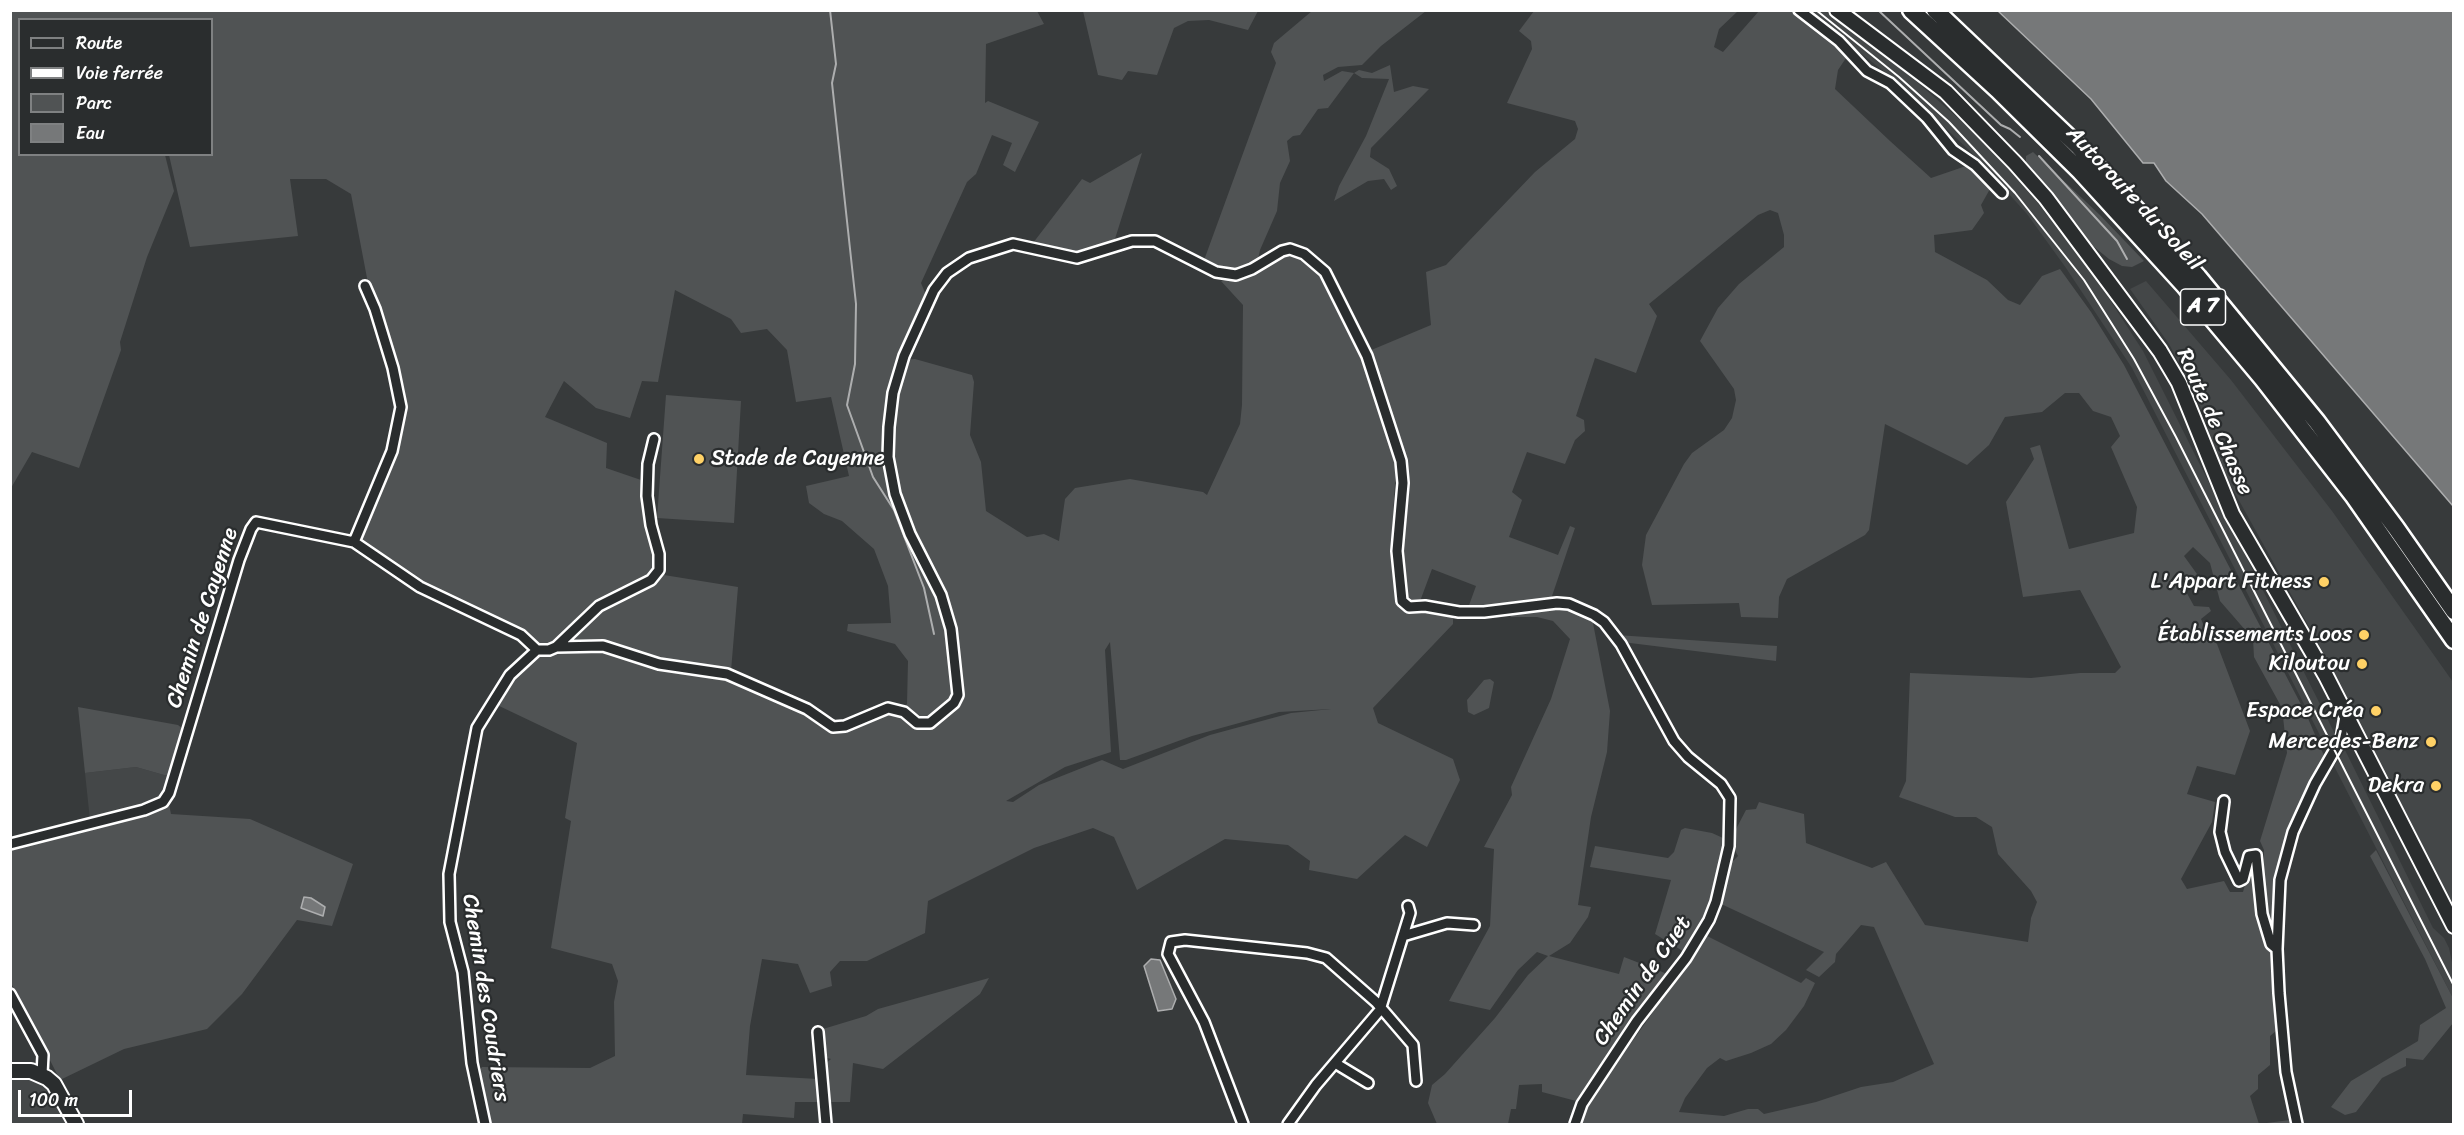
<!DOCTYPE html>
<meta charset="utf-8">
<style>
body{margin:0}
#map{position:relative;width:2464px;height:1135px;overflow:hidden;background:#373a3b;font-family:Sriracha,sans-serif}
canvas{display:block}
.frame{position:absolute;inset:0;border:12px solid #fff;pointer-events:none}
.legend{position:absolute;left:18px;top:18px;width:195px;height:138px;box-sizing:border-box;background:#2a2d2e;border:2px solid #7f8182;margin:0;padding:8px 10px;list-style:none;font-size:18px;color:#fff}
.legend li{display:flex;align-items:center;gap:12px;height:30px}
.legend b{width:30px;border:2px solid #7f8182}
.scale{position:absolute;left:18px;top:1090px;width:114px;height:27px;box-sizing:border-box;border:3px solid #fff;border-top:0;padding-left:8px;font-size:18px;line-height:21px;white-space:nowrap;color:#fff;-webkit-text-stroke:4px #2a2d2e;paint-order:stroke}
</style>
<div id="map">
<canvas width="2464" height="1135"></canvas>
<div class="frame"></div>
<ul class="legend">
<li><b style="height:8px;background:#2a2d2e"></b>Route</li>
<li><b style="height:8px;background:#fff"></b>Voie ferrée</li>
<li><b style="height:16px;background:#505354"></b>Parc</li>
<li><b style="height:16px;background:#767879"></b>Eau</li>
</ul>
<div class="scale">100 m</div>
</div>
<script>
const c = document.querySelector('canvas').getContext('2d');
c.lineJoin = 'round';
function fillPath(path, color) {
  c.fillStyle = color;
  c.fill(path, 'evenodd');
}
function toPath(rows) {
  const path = new Path2D();
  for (const r of rows) {
    path.moveTo(r[0], r[1]);
    for (let i = 2; i < r.length; i += 2) path.lineTo(r[i], r[i + 1]);
  }
  return path;
}
function stroke(path, color, width, dash) {
  c.strokeStyle = color;
  c.lineWidth = width;
  c.lineCap = dash ? 'butt' : 'round';
  c.setLineDash(dash || []);
  c.stroke(path);
}
function label(font, color, halo, rows, align = 'center') {
  c.font = font + ' Sriracha,sans-serif';
  c.lineWidth = 4.5;
  c.setLineDash([]);
  c.textBaseline = 'middle';
  c.strokeStyle = halo;
  c.fillStyle = color;
  for (const [text, x, y, turn = 0] of rows) {
    c.save();
    c.translate(x, y);
    c.rotate((+turn || 0) * Math.PI / 180);
    c.textAlign = isNaN(turn) ? turn : align;
    if (halo) c.strokeText(text, 0, 0);
    c.fillText(text, 0, 0);
    c.restore();
  }
}
fillPath(toPath([
 [1807,11,1829,11,1885,54,1982,139,2037,202,2099,283,2143,351,2338,740,2329,753,2132,368,2066,268,2027,214,1969,150,1886,73],
 [2146,281,2231,380,2332,511,2453,682,2453,904,2318,643,2221,468,2197,397,2169,344,2130,289],
 [2345,750,2433,928,2444,938,2449,948,2453,967,2453,998,2334,766],
 [136,767,171,777,163,796,156,802,90,820,85,773],
 [10,1076,36,1077,53,1091,71,1124,11,1124]
]), '#444748');
fillPath(toPath([
 [11,11,1037,11,1044,24,986,44,985,103,988,101,1039,122,1015,172,1003,165,1012,143,992,135,976,174,967,182,921,283,926,295,918,310,902,360,915,359,972,375,974,382,970,435,981,462,986,511,1027,537,1044,534,1059,541,1065,499,1075,488,1130,479,1203,492,1207,495,1240,424,1242,405,1243,305,1221,281,1249,276,1280,256,1291,254,1306,262,1322,277,1359,351,1396,467,1392,532,1400,605,1406,609,1421,608,1451,615,1453,619,1453,624,1373,708,1378,723,1453,759,1460,780,1427,847,1405,835,1357,879,1309,870,1310,861,1288,845,1225,839,1137,890,1114,837,1093,828,1034,848,928,901,925,933,867,961,840,961,830,972,832,986,810,993,798,964,762,959,750,1026,746,1075,818,1079,820,1102,795,1102,794,1118,743,1114,742,1124,489,1124,478,1073,482,1067,590,1068,615,1056,614,1002,618,981,612,964,551,948,571,821,565,818,577,743,495,704,517,673,534,656,586,649,603,650,728,679,797,707,825,726,889,712,899,715,907,704,908,661,895,644,847,631,848,624,891,623,888,586,874,549,842,521,824,514,809,503,806,486,849,476,831,397,796,402,787,350,767,329,741,333,731,319,675,290,658,382,642,381,630,418,596,408,564,381,545,417,607,443,606,468,641,480,656,557,654,573,648,578,585,612,553,644,540,645,530,637,420,583,368,548,363,541,362,535,398,447,406,405,404,387,394,352,367,278,351,194,326,179,290,179,298,236,190,247,169,155,212,154,212,20,20,20,20,154,165,155,174,191,147,257,120,342,121,350,79,468,32,452,11,488],
 [1110,642,1120,760,1126,760,1192,736,1279,712,1331,709,1291,713,1210,735,1123,769,1102,760,1039,785,1013,802,1006,801,1065,767,1111,752,1105,650],
 [1083,11,1083,10,1258,11,1248,30,1209,20,1188,21,1174,28,1157,75,1128,71,1122,80,1098,75],
 [1312,11,1426,11,1381,46,1362,65,1338,67,1323,75,1324,81,1342,71,1354,73,1359,70,1372,73,1390,65,1394,92,1413,86,1429,89,1371,148,1370,157,1389,169,1397,186,1391,190,1384,179,1368,181,1334,201,1339,186,1366,136,1389,79,1362,78,1354,73,1328,108,1318,109,1300,135,1293,136,1287,141,1290,161,1280,183,1277,211,1260,250,1257,264,1232,273,1203,263,1276,63,1271,52,1274,43],
 [1534,11,1738,11,1719,29,1714,47,1723,52,1759,11,1795,11,1840,45,1848,55,1838,70,1835,89,1890,141,1931,178,1969,165,1990,189,1981,205,1984,213,1972,230,1934,235,1935,252,1987,280,2008,300,2020,305,2042,276,2060,269,2091,312,2124,365,2307,716,2325,758,2306,792,2279,859,2270,932,2264,913,2264,850,2260,841,2287,753,2282,708,2254,657,2253,639,2220,601,2210,563,2193,547,2184,556,2197,574,2194,577,2179,579,2194,606,2209,607,2211,611,2201,619,2208,636,2217,644,2250,731,2235,775,2197,766,2187,794,2215,802,2212,822,2181,879,2187,889,2224,881,2230,892,2243,892,2248,874,2254,873,2256,901,2273,956,2276,1031,2270,1036,2270,1065,2258,1075,2258,1089,2250,1096,2259,1124,2290,1120,2291,1124,1580,1124,1581,1116,1597,1091,1707,936,1801,983,1806,978,1815,983,1804,1006,1786,1030,1771,1044,1751,1053,1726,1061,1720,1058,1707,1068,1685,1098,1679,1112,1724,1116,1748,1109,1758,1109,1764,1114,1816,1102,1861,1087,1893,1082,1934,1064,1874,927,1861,925,1836,954,1835,962,1819,977,1806,970,1824,952,1719,903,1726,868,1738,856,1732,845,1735,831,1746,810,1756,809,1759,802,1804,814,1806,843,1872,868,1886,862,1925,925,2028,942,2031,918,2037,902,2031,891,1998,854,1992,827,1976,817,1955,817,1899,797,1906,781,1910,673,2031,678,2080,673,2115,673,2121,667,2080,590,2023,597,2006,502,2034,459,2030,448,2040,445,2069,549,2134,533,2137,507,2111,447,2120,436,2111,417,2093,411,2079,393,2065,393,2042,412,2005,417,1989,445,1967,465,1885,424,1869,530,1865,535,1787,579,1779,597,1778,618,1741,617,1739,603,1652,605,1642,565,1646,535,1684,464,1692,453,1724,430,1732,418,1736,400,1734,389,1700,341,1718,308,1739,284,1784,247,1784,235,1778,213,1770,210,1758,215,1649,304,1657,316,1636,373,1595,358,1576,416,1584,420,1585,431,1575,440,1565,464,1527,452,1512,492,1522,500,1509,537,1558,555,1570,526,1575,528,1551,599,1477,610,1468,608,1476,586,1432,569,1419,604,1411,604,1404,600,1400,537,1408,473,1369,351,1431,325,1426,272,1446,265,1535,172,1575,139,1578,129,1575,121,1507,103,1532,49,1531,41,1519,31],
 [2033,152,2101,216,2144,261,2132,267,2122,266,2109,259,2088,242,2026,163,2026,156],
 [1142,153,1114,242,1081,254,1059,253,1033,243,1082,179,1090,183],
 [666,395,741,401,734,523,657,518],
 [664,575,738,587,731,671,661,661,566,642,598,611,654,584],
 [1553,607,1563,607,1592,618,1610,711,1607,752,1591,817,1578,905,1591,907,1588,917,1570,943,1549,956,1619,974,1624,957,1670,975,1580,1102,1542,1092,1542,1084,1519,1085,1516,1109,1511,1109,1508,1124,1437,1124,1428,1103,1432,1085,1445,1074,1495,1018,1528,975,1548,956,1537,952,1518,970,1490,1010,1449,1001,1490,926,1494,849,1484,847,1512,795,1511,787,1551,699,1570,639,1553,621,1537,617,1511,617,1507,612],
 [1617,635,1777,646,1776,661,1630,643,1622,642],
 [1490,679,1494,682,1489,708,1474,715,1468,712,1467,700,1484,680],
 [78,707,178,725,183,729,183,734,171,777,136,767,85,773],
 [169,804,171,814,250,819,353,864,332,926,297,920,242,994,207,1029,124,1049,60,1080,11,983,10,848,151,813],
 [1685,828,1712,833,1723,838,1724,842,1714,894,1702,924,1686,953,1655,934,1671,880,1590,867,1595,846,1668,858,1674,852,1681,830],
 [2376,850,2453,998,2453,1023,2423,1060,2406,1058,2406,1066,2382,1078,2356,1112,2345,1115,2331,1107,2351,1081,2418,1041,2420,1025,2446,1008,2425,959,2370,856],
 [989,978,980,994,883,1069,853,1063,850,1102,827,1102,825,1064,831,1059,824,1057,823,1029,866,1016,878,1009]
]), '#505354');
const water = toPath([
 [1998,11,2453,11,2453,506,2202,214,2166,181,2154,163,2143,163,2091,99,1998,11],
 [304,897,311,898,325,907,323,916,301,908,304,897],
 [1151,959,1160,960,1176,999,1172,1009,1158,1011,1144,966,1151,959]
]);
fillPath(water, '#767879');
stroke(water, '#adaeaf', 1.5);
stroke(toPath([
 [830,10,836,64,832,83,856,304,855,364,847,405,873,477,894,510,924,588,934,634],
 [1878,10,2001,125,2010,129,2020,137],
 [2039,156,2117,241,2127,259]
]), '#adaeaf', 2);
const street = toPath([
 [1799,10,1839,41,1867,71,1890,83,1927,118,1953,150,1975,165,2002,193],
 [354,542,392,451,401,407,393,368,375,309,365,286],
 [556,647,603,646,659,664,727,674,807,709,833,727,845,726,888,708,904,712,917,723,930,723,954,703,958,695,951,629,941,595,910,534,895,494,888,457,889,427,893,393,904,356,934,290,947,273,969,258,1013,244,1077,258,1132,241,1155,241,1216,272,1236,275,1252,269,1282,251,1290,249,1304,254,1325,272,1367,356,1401,461,1403,483,1397,551,1402,601,1409,607,1425,606,1459,612,1484,612,1557,603,1569,604,1594,615,1604,622,1621,644,1674,741,1688,757,1721,784,1730,798,1729,846,1716,902,1709,920,1686,958,1637,1021,1582,1104,1575,1124],
 [2224,801,2220,832,2225,852,2239,881,2243,879,2249,856,2256,855,2262,914,2271,944,2277,949],
 [10,844,144,810,163,802,169,793,239,560,251,529,256,522,354,542,420,587,521,635,537,650,549,650,556,647,599,606,651,580,659,570,659,554,651,525,647,496,648,464,654,439],
 [1403,936,1447,923,1474,925],
 [10,994,43,1055,42,1074],
 [818,1032,826,1124],
 [1335,1063,1368,1083],
 [485,1124,472,1063,463,972,450,922,449,874,477,728,510,675,537,650],
 [1243,1124,1204,1022,1168,954,1171,942,1185,940,1307,953,1326,958,1376,1002,1413,1045,1416,1081],
 [1288,1124,1316,1085,1380,1010,1410,913,1408,906],
 [2297,1124,2286,1072,2279,993,2277,949,2280,880,2293,832,2315,784,2341,739,2345,716]
]);
const secondary = toPath([
 [1837,10,1946,92,2015,163,2046,198,2160,351,2179,383,2232,514,2326,676,2454,926],
 [10,1071,31,1071,47,1078,54,1084,76,1124]
]);
const highway = toPath([
 [1911,10,1998,90,2080,171,2185,286,2263,379,2353,495,2454,640],
 [1935,10,2079,147,2198,277,2317,422,2396,528,2454,611]
]);
stroke(street, '#fff', 14);
stroke(secondary, '#fff', 18);
stroke(highway, '#fff', 21);
stroke(street, '#2a2d2e', 9);
stroke(secondary, '#2a2d2e', 14);
stroke(highway, '#2a2d2e', 16);
stroke(toPath([
 [1816,10,1899,77,1949,122,2015,193,2084,280,2134,359,2176,437,2454,986]
]), '#fff', 2);
for (const [x, y, r, color] of [
 [699,459,6,"#ffd166"],
 [2324,582,6,"#ffd166"],
 [2364,635,6,"#ffd166"],
 [2362,664,6,"#ffd166"],
 [2376,711,6,"#ffd166"],
 [2431,742,6,"#ffd166"],
 [2436,786,6,"#ffd166"]
]) {
  const dot = new Path2D();
  dot.arc(x, y, r, 0, 2 * Math.PI);
  c.fillStyle = color;
  c.fill(dot);
  stroke(dot, '#2a2d2e', 2);
}
for (const [x, y, w] of [
 [2203,307,45]
]) {
  const box = new Path2D();
  box.roundRect(x - w / 2, y - 18, w, 36, 4.5);
  c.fillStyle = '#2a2d2e';
  c.fill(box);
  stroke(box, '#fff', 1.5);
}
label('bold 21px', '#fff', null, [
 ["A 7",2203,307]
]);
label('22px', '#fff', '#2a2d2e', [
 ["Autoroute du Soleil",2134,199,47],
 ["Route de Chasse",2214,422,66],
 ["Chemin de Cayenne",203,618,-72],
 ["Chemin de Cuet",1643,981,-55],
 ["Chemin des Coudriers",485,998,81]
]);
label('22px', '#fff', '#2a2d2e', [
 ["Stade de Cayenne",711,459,"left"],
 ["L'Appart Fitness",2312,582],
 ["Établissements Loos",2352,635],
 ["Kiloutou",2350,664],
 ["Espace Créa",2364,711],
 ["Mercedes-Benz",2419,742],
 ["Dekra",2424,786]
], 'right');
</script>
